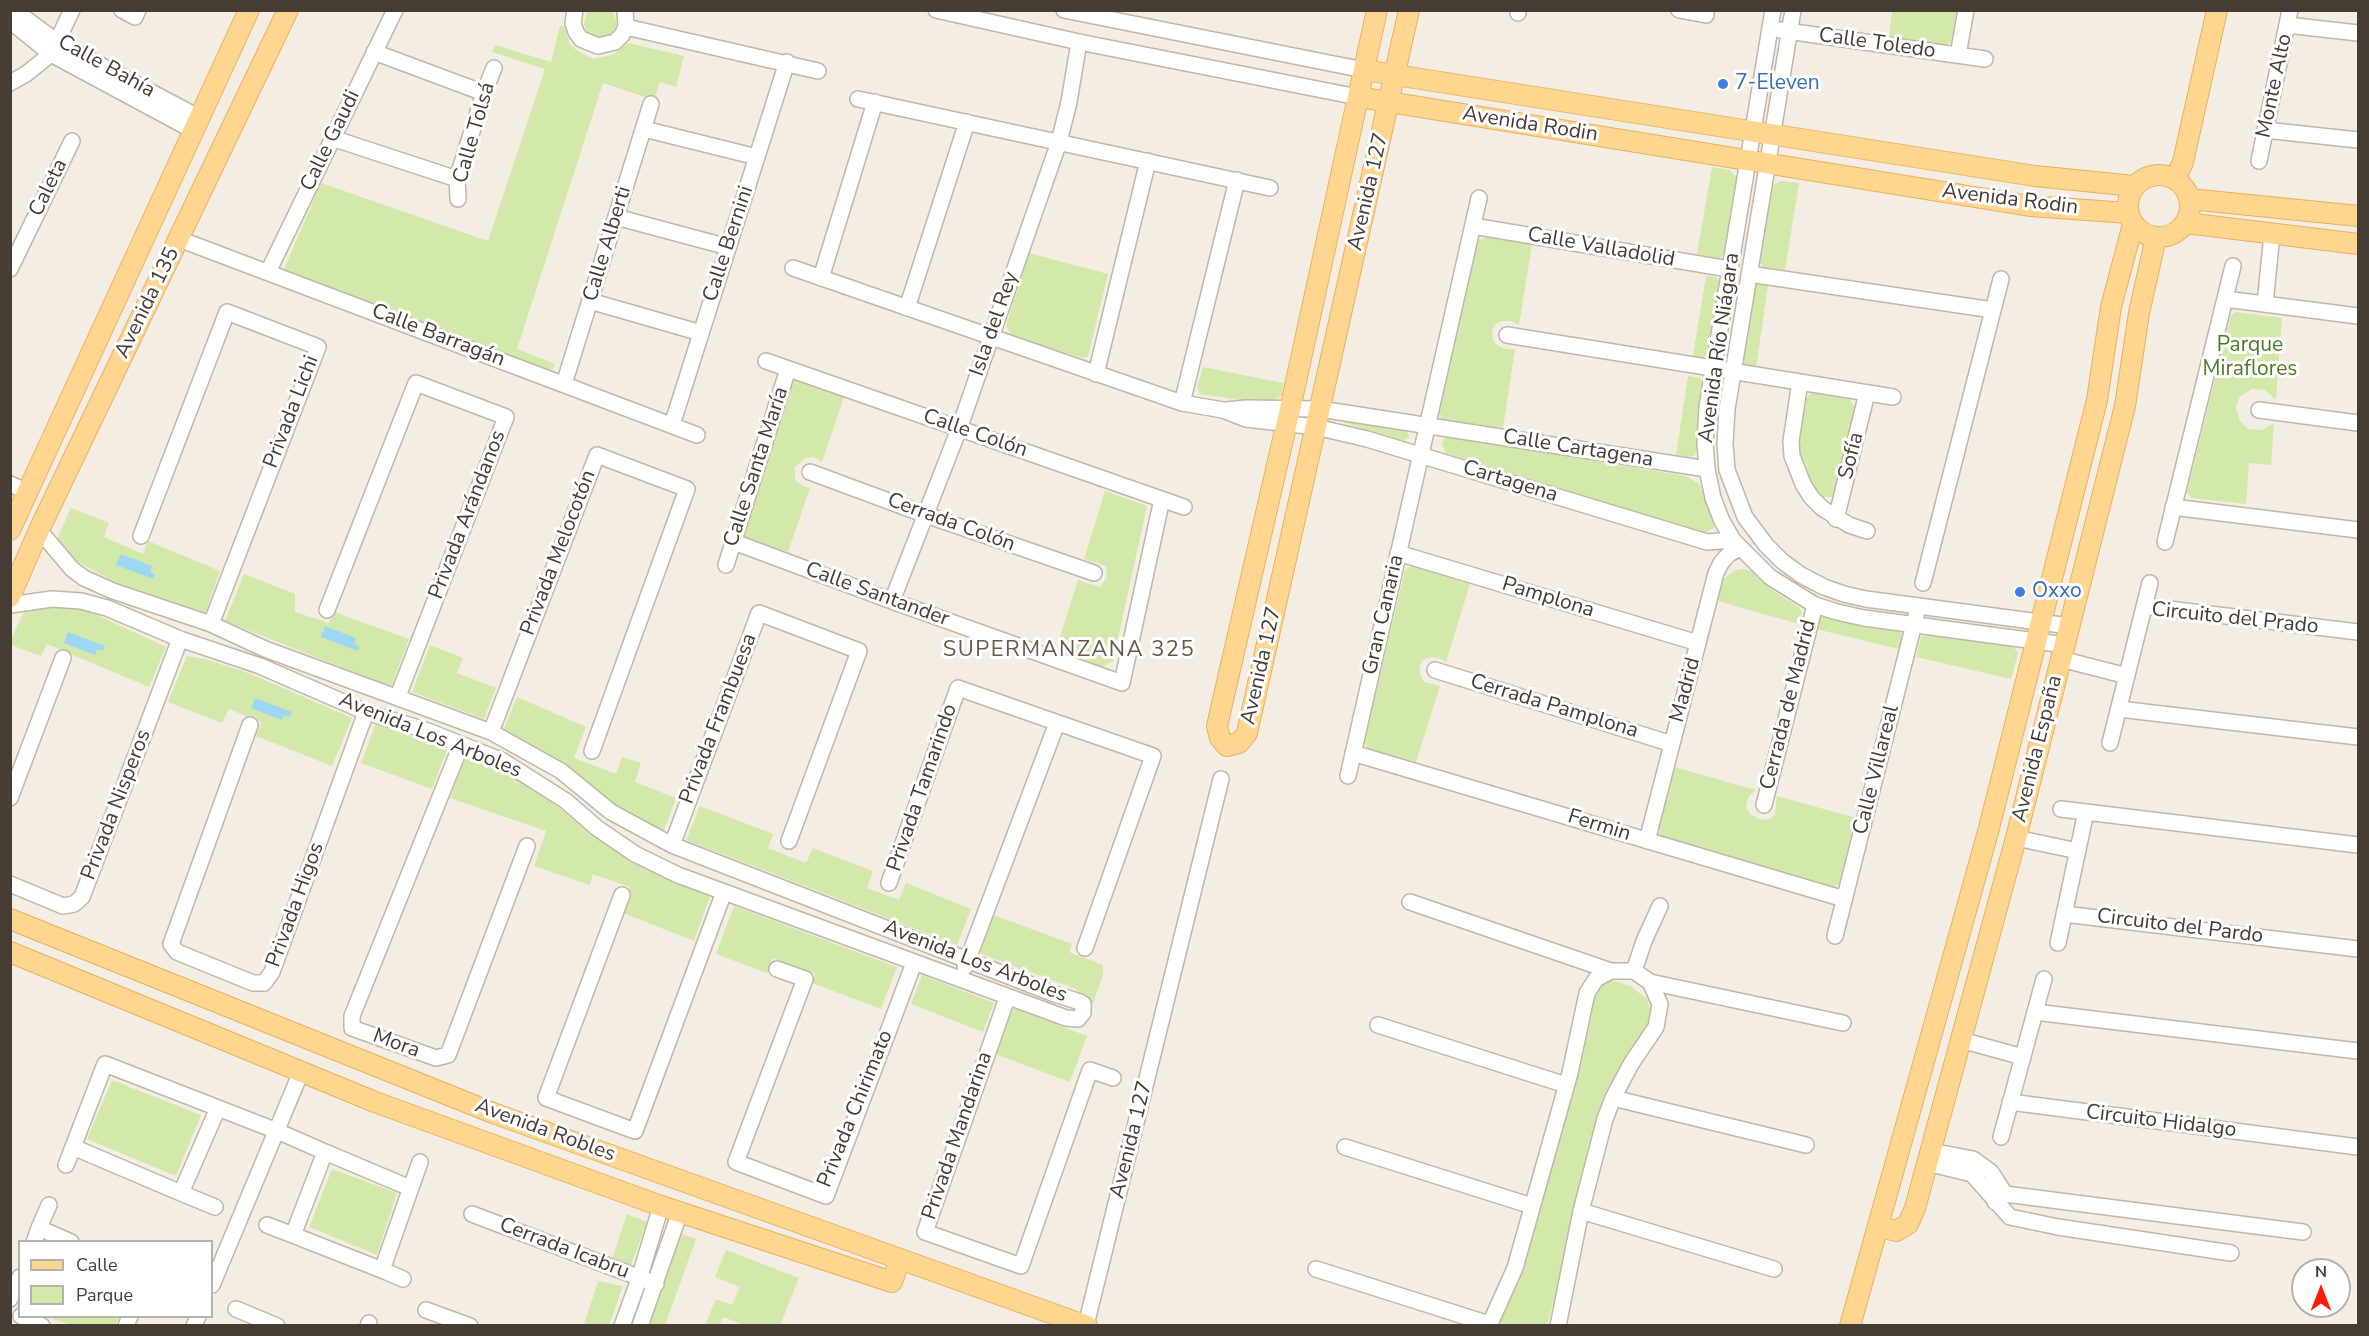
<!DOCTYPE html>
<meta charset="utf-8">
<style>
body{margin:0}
#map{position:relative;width:2369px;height:1336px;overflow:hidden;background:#f3ede3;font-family:"Nunito Sans",sans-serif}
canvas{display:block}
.frame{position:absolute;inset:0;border:12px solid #453c33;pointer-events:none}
.legend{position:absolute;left:18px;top:1240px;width:195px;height:78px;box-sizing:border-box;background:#fff;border:2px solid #b5b1ad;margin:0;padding:8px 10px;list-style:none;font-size:18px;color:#453c33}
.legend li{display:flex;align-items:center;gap:12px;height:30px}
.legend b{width:30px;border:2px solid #b5b1ad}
.north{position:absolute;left:2291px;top:1258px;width:60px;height:60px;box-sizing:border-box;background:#fff;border:2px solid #b5b1ad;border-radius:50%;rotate:0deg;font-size:16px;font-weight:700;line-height:24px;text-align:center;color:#453c33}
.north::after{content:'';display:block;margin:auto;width:21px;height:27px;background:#ff1b0e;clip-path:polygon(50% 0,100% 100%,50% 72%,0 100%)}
</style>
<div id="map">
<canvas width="2369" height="1336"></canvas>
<div class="frame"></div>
<ul class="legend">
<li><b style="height:8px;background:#ffd590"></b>Calle</li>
<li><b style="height:16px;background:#d3e9aa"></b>Parque</li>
</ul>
<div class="north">N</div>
</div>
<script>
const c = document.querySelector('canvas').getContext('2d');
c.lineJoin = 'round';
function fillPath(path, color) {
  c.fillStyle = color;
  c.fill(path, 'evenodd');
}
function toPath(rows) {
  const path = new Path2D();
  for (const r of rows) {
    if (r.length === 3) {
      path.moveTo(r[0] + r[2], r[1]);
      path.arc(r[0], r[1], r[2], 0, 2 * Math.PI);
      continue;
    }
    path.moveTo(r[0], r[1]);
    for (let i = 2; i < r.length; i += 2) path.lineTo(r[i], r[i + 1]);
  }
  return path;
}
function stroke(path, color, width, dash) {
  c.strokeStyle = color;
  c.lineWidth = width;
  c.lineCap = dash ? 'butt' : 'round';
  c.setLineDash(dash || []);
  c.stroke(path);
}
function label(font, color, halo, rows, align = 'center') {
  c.font = font + ' "Nunito Sans",sans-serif';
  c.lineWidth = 6;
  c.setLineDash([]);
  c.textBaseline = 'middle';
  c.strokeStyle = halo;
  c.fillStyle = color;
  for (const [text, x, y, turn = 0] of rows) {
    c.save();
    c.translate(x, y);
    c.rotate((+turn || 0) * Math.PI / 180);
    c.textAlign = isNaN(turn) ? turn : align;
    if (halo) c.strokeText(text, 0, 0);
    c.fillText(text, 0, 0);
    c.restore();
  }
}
fillPath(toPath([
 [589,11,611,11,614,13,617,24,612,34,597,39,588,34,584,25,586,15],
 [1892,11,1957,11,1951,42,1945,46,1889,37],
 [560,26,565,26,570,44,575,49,593,59,612,55,628,43,684,56,676,87,660,82,654,100,603,83,517,349,555,364,552,372,283,271,321,183,488,241,545,69,492,52,495,45,551,62],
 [1712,167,1730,170,1738,179,1726,254,1719,258,1697,254],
 [1781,181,1799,183,1785,270,1764,267,1759,261,1770,187],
 [1487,237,1532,244,1519,325,1511,321,1503,321,1495,324,1492,331,1493,340,1498,346,1506,349,1515,349,1503,428,1443,420,1438,413,1477,241],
 [1029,253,1108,274,1088,357,1083,358,1012,336,1006,326],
 [1706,276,1716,277,1720,282,1707,355,1702,358,1693,356],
 [1758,284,1768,285,1756,368,1746,366,1741,362,1753,287],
 [2236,312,2282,318,2276,400,2265,390,2252,389,2239,397,2236,408,2240,421,2248,429,2262,430,2274,423,2271,465,2249,463,2246,504,2191,498,2187,492,2231,315],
 [1203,367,1283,383,1282,395,1268,404,1200,394,1197,387],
 [1688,376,1700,378,1703,383,1697,450,1694,456,1688,457,1676,455],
 [793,379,844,397,822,462,814,457,806,458,795,467,795,480,803,486,810,488,788,552,742,537],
 [1812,393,1849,399,1855,407,1833,497,1822,497,1810,480,1801,455,1799,442,1801,419,1806,398],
 [1336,420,1404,430,1408,433,1409,437,1403,441],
 [1451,437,1686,476,1699,484,1715,523,1714,528,1705,533,1445,453,1442,443,1445,438],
 [1105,491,1147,506,1113,661,1103,667,1056,649,1078,580,1100,587,1107,577,1106,566,1084,559],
 [71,508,109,523,104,537,143,554,148,541,220,571,204,616,124,587,77,561,57,539],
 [121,554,151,566,149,572,117,565],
 [1412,566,1470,584,1446,662,1439,658,1430,657,1424,659,1420,665,1420,674,1424,682,1440,686,1416,762,1368,749,1364,742,1405,570],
 [1743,569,1751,571,1769,588,1799,607,1802,612,1799,624,1718,601,1723,579,1736,570],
 [244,574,295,594,295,612,329,623,334,612,409,639,391,687,225,621],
 [53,607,82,608,166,647,149,687,47,644,41,656,11,645,11,640,25,609],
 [1824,616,1862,625,1899,630,1902,635,1899,649,1816,629,1818,619],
 [1928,635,2013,646,2018,653,2011,679,1916,657,1921,637],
 [430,645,463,658,457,673,496,688,484,719,412,692],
 [187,656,205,659,251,674,352,718,332,766,256,736,261,722,229,709,222,723,168,702],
 [517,697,586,727,574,758,616,774,622,757,641,763,635,782,676,798,663,834,615,805,562,764,532,746,503,731],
 [376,723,447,750,432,789,361,763],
 [466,753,500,768,531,786,603,842,634,862,656,874,711,894,694,941,623,913,630,887,593,874,590,885,534,866,546,831,450,798],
 [1674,767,1756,790,1748,797,1746,807,1750,814,1759,819,1768,820,1775,815,1777,796,1856,818,1839,884,1834,888,1661,837,1658,830],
 [700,806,773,834,768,848,806,863,813,848,873,871,867,888,899,900,906,883,971,909,957,945,686,840],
 [734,906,897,967,881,1009,812,983,815,974,773,958,767,973,716,954],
 [991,914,1072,944,1069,952,1103,965,1103,975,1092,1006,1087,1004,1076,989,976,952],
 [922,975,994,1003,983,1032,911,1004],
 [1603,981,1615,981,1630,986,1647,999,1654,1017,1608,1093,1588,1148,1567,1253,1547,1325,1484,1326,1505,1297,1590,994],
 [1013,1008,1087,1036,1070,1082,995,1054],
 [112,1080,201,1115,176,1176,87,1139],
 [332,1169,397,1193,377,1255,309,1227],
 [627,1214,647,1222,631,1266,612,1259],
 [675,1232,696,1239,665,1325,646,1326],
 [726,1250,799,1278,780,1325,744,1325,723,1317,719,1325,705,1325,716,1299,732,1305,740,1287,715,1277],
 [598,1281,623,1286,609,1325,584,1325],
 [49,1317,119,1317,115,1326,70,1325]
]), '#d3e9aa');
fillPath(toPath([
 [121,554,152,566,150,572,155,574,153,579,116,565],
 [325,626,356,638,354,644,359,646,358,651,321,637],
 [68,632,105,646,103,651,97,649,95,655,64,643],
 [255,698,292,712,290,717,284,715,282,720,251,708]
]), '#9cd8f3');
const minor = toPath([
 [14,10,57,42,200,118],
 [122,10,135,17,138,10],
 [575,10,573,23,576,32,581,39,598,46,615,42,622,35,626,27,625,10],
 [936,10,1079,42,1358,97],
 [1064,10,1364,70],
 [1679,10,1706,15,1706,10],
 [1773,10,1707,407,1705,443,1707,469,1713,498,1722,521,1733,540,1770,577,1815,605,1837,612,1864,618,2065,645],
 [1793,10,1727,409,1725,444,1727,470,1745,517,1766,545,1782,561,1801,575,1824,587,1844,594,1866,599,2069,626],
 [1518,13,1518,10],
 [10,21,51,54,194,131],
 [2287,25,2358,33],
 [626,27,818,71],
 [1780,30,1985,59],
 [374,52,484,93],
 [1958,55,1966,10],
 [10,83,26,74,51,54,72,10],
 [858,99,1270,188],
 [644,129,757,157],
 [2265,130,2358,140],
 [332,138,457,179],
 [2259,161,2290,10],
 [458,199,457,179,484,93,494,68],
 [616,217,728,247],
 [1473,226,1729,269],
 [179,239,697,435],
 [793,268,1182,403,1223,410,1246,419,1316,427,1367,439,1707,542,1733,540],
 [10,269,72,141],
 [268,272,395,10],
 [1749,274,1993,310],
 [821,278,875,102],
 [2225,299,2358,316],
 [590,301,701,333],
 [2265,304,2272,234],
 [907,308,967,122],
 [1507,335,1893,397],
 [766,361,1184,507],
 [1096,374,1148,161],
 [1800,382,1791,441,1792,456,1803,484,1811,497,1822,508,1849,525,1867,531],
 [564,384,651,104],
 [1182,403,1237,180],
 [1226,410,1246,408,1320,409,1707,469],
 [2259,410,2358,423],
 [672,425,787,62],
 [810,472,926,515,1094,573],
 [10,484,28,492],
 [2173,507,2358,530],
 [1836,519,1867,393],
 [141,536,227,312,318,347,211,624],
 [734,542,892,601,1122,683,1162,499],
 [2165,542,2233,266],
 [1398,553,1698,643],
 [726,565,788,369],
 [1923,583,2001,279],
 [892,601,959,429,1059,142,1069,102,1079,42],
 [10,605,52,599,81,601,107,608,180,639,260,666,366,712,428,731,503,761,566,801,597,828,635,854,678,875,1066,1018,1078,1019,1083,1013,1083,1004,1080,1002,1052,993,672,845,611,812,561,771,491,732,265,649,211,624,113,591,84,578,72,569,39,530],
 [2144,606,2358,632],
 [327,610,416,383,506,417,398,696],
 [2061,659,2127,676],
 [1435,670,1672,744],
 [2119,709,2358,737],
 [250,725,171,944,177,952,253,983,264,983,272,972,366,712],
 [491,732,597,455,687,489,592,751],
 [2110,743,2150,583],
 [461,745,352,1016,352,1028,436,1058,448,1055,527,846],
 [1353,753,1844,899],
 [1348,776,1479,198],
 [10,798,63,658],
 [1764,805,1815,605],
 [2061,809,2358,845],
 [2016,838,2078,851],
 [1647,841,1716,573,1721,563,1729,554,1740,548],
 [672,845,759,613,859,651,789,841],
 [889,883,958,688,1153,756,1085,948],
 [10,884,63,906,74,904,82,897,180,639],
 [622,895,546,1098,635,1131,724,892],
 [1410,902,1611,971],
 [2064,914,2358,949],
 [1835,936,1916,616],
 [2058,943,2086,812],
 [965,967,1057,723],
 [777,969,805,979,736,1162,826,1196,914,963],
 [1634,971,1644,941,1660,906],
 [1650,982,1843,1023],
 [1007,998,925,1232,1021,1266,1090,1070,1113,1078],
 [2035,1012,2358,1051],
 [1378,1025,1566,1085],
 [1961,1040,2023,1057],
 [1613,1098,1806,1145],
 [2010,1102,2358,1147],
 [218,1108,181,1193,73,1147,105,1064,277,1131,325,1152],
 [2001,1137,2044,979],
 [1345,1147,1532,1206],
 [1931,1151,1973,1159,1991,1172,2005,1194],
 [1927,1163,1972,1174,2010,1217,2058,1227,2231,1253],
 [66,1165,73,1147],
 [410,1188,325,1152,293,1235,382,1270,420,1162],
 [181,1193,215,1207],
 [1995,1202,2005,1194,2303,1232],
 [1581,1211,1774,1269],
 [472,1214,656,1284],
 [267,1225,293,1235],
 [39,1228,49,1205],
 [34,1242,39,1228,71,1242],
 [1316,1269,1489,1324],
 [382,1270,403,1279],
 [212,1285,301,1072],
 [10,1299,20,1277],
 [236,1309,277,1326],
 [426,1310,470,1326],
 [21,1316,42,1326],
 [1086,1325,1221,779],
 [126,1326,130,1316],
 [194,1326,198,1316],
 [368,1326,369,1323],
 [622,1326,639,1279,661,1206],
 [640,1326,680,1212],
 [1489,1326,1515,1268,1570,1073,1587,993,1596,979,1611,971,1634,971,1650,982,1660,1004,1656,1027,1631,1064,1613,1098,1605,1119,1581,1211,1558,1326]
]);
const major = toPath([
 [1377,10,1290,409,1217,726,1220,738,1227,746,1239,743,1247,733,1409,10],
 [1364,70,2035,176,2134,186],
 [1358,97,2030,206,2128,213],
 [2159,206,31],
 [2175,179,2183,162,2217,10],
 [2190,199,2358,216],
 [2186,223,2358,244],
 [10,530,249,10],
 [10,597,39,530,288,10],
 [10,919,493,1113,1087,1326],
 [10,952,375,1102,661,1206,892,1282,900,1259],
 [1878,1226,1896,1231,1908,1224,1915,1208,2016,838,2125,406,2139,313,2156,237],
 [1850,1326,1988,832,2097,400,2111,307,2133,224]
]);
stroke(minor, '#c1b6a9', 18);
stroke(major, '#e9b15b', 22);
stroke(minor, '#fff', 15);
stroke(major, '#ffd590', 20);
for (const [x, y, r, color] of [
 [1723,84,6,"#3f7fe0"],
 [2020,592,6,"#3f7fe0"]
]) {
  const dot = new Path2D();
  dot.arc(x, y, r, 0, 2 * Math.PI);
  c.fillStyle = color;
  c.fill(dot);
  stroke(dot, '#fff', 2);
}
label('21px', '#453c33', '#fff', [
 ["Calle Toledo",1877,44,8],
 ["Calle Bahía",106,67,29],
 ["Monte Alto",2275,86,-78],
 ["Avenida Rodin",1530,125,9],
 ["Calle Tolsá",475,133,-74],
 ["Calle Gaudi",331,141,-64],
 ["Caleta",49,188,-64],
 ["Avenida 127",1369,192,-77],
 ["Avenida Rodin",2010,200,7],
 ["Calle Alberti",608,244,-73],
 ["Calle Bernini",729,244,-72],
 ["Calle Valladolid",1601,248,10],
 ["Avenida 135",148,303,-64],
 ["Isla del Rey",995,324,-71],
 ["Calle Barragán",438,336,21],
 ["Avenida Río Niágara",1720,348,-82],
 ["Privada Lichi",292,412,-69],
 ["Calle Colón",975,434,19],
 ["Calle Cartagena",1578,449,9],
 ["Sofía",1852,456,-76],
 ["Calle Santa María",757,467,-72],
 ["Cartagena",1510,482,17],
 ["Privada Arándanos",468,515,-69],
 ["Cerrada Colón",951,523,20],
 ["Privada Melocotón",559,553,-69],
 ["Calle Santander",877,595,20],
 ["Pamplona",1548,598,17],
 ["Gran Canaria",1384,615,-77],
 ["Circuito del Prado",2235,619,6],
 ["Avenida 127",1262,666,-77],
 ["Madrid",1686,690,-75],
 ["Cerrada de Madrid",1789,705,-76],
 ["Cerrada Pamplona",1554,707,17],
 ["Privada Frambuesa",719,719,-69],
 ["Avenida Los Arboles",430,736,22],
 ["Avenida España",2038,749,-76],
 ["Calle Villareal",1877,770,-76],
 ["Privada Tamarindo",923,788,-71],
 ["Privada Nisperos",117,805,-69],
 ["Fermin",1599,826,17],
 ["Privada Higos",296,905,-70],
 ["Circuito del Pardo",2180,927,7],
 ["Avenida Los Arboles",975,962,21],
 ["Mora",396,1044,20],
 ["Privada Chirimato",856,1109,-68],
 ["Circuito Hidalgo",2161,1122,7],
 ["Avenida Robles",545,1131,20],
 ["Privada Mandarina",958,1136,-71],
 ["Avenida 127",1132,1140,-76],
 ["Cerrada Icabru",564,1249,21]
]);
label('21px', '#366cbe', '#fff', [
 ["7-Eleven",1735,84],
 ["Oxxo",2032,592]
], 'left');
label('21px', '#4c7924', '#fff', [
 ["Parque",2250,346],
 ["Miraflores",2250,370]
]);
c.letterSpacing = '1.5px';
label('22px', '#68594a', '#fff', [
 ["SUPERMANZANA 325",1069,651]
]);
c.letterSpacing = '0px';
</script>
